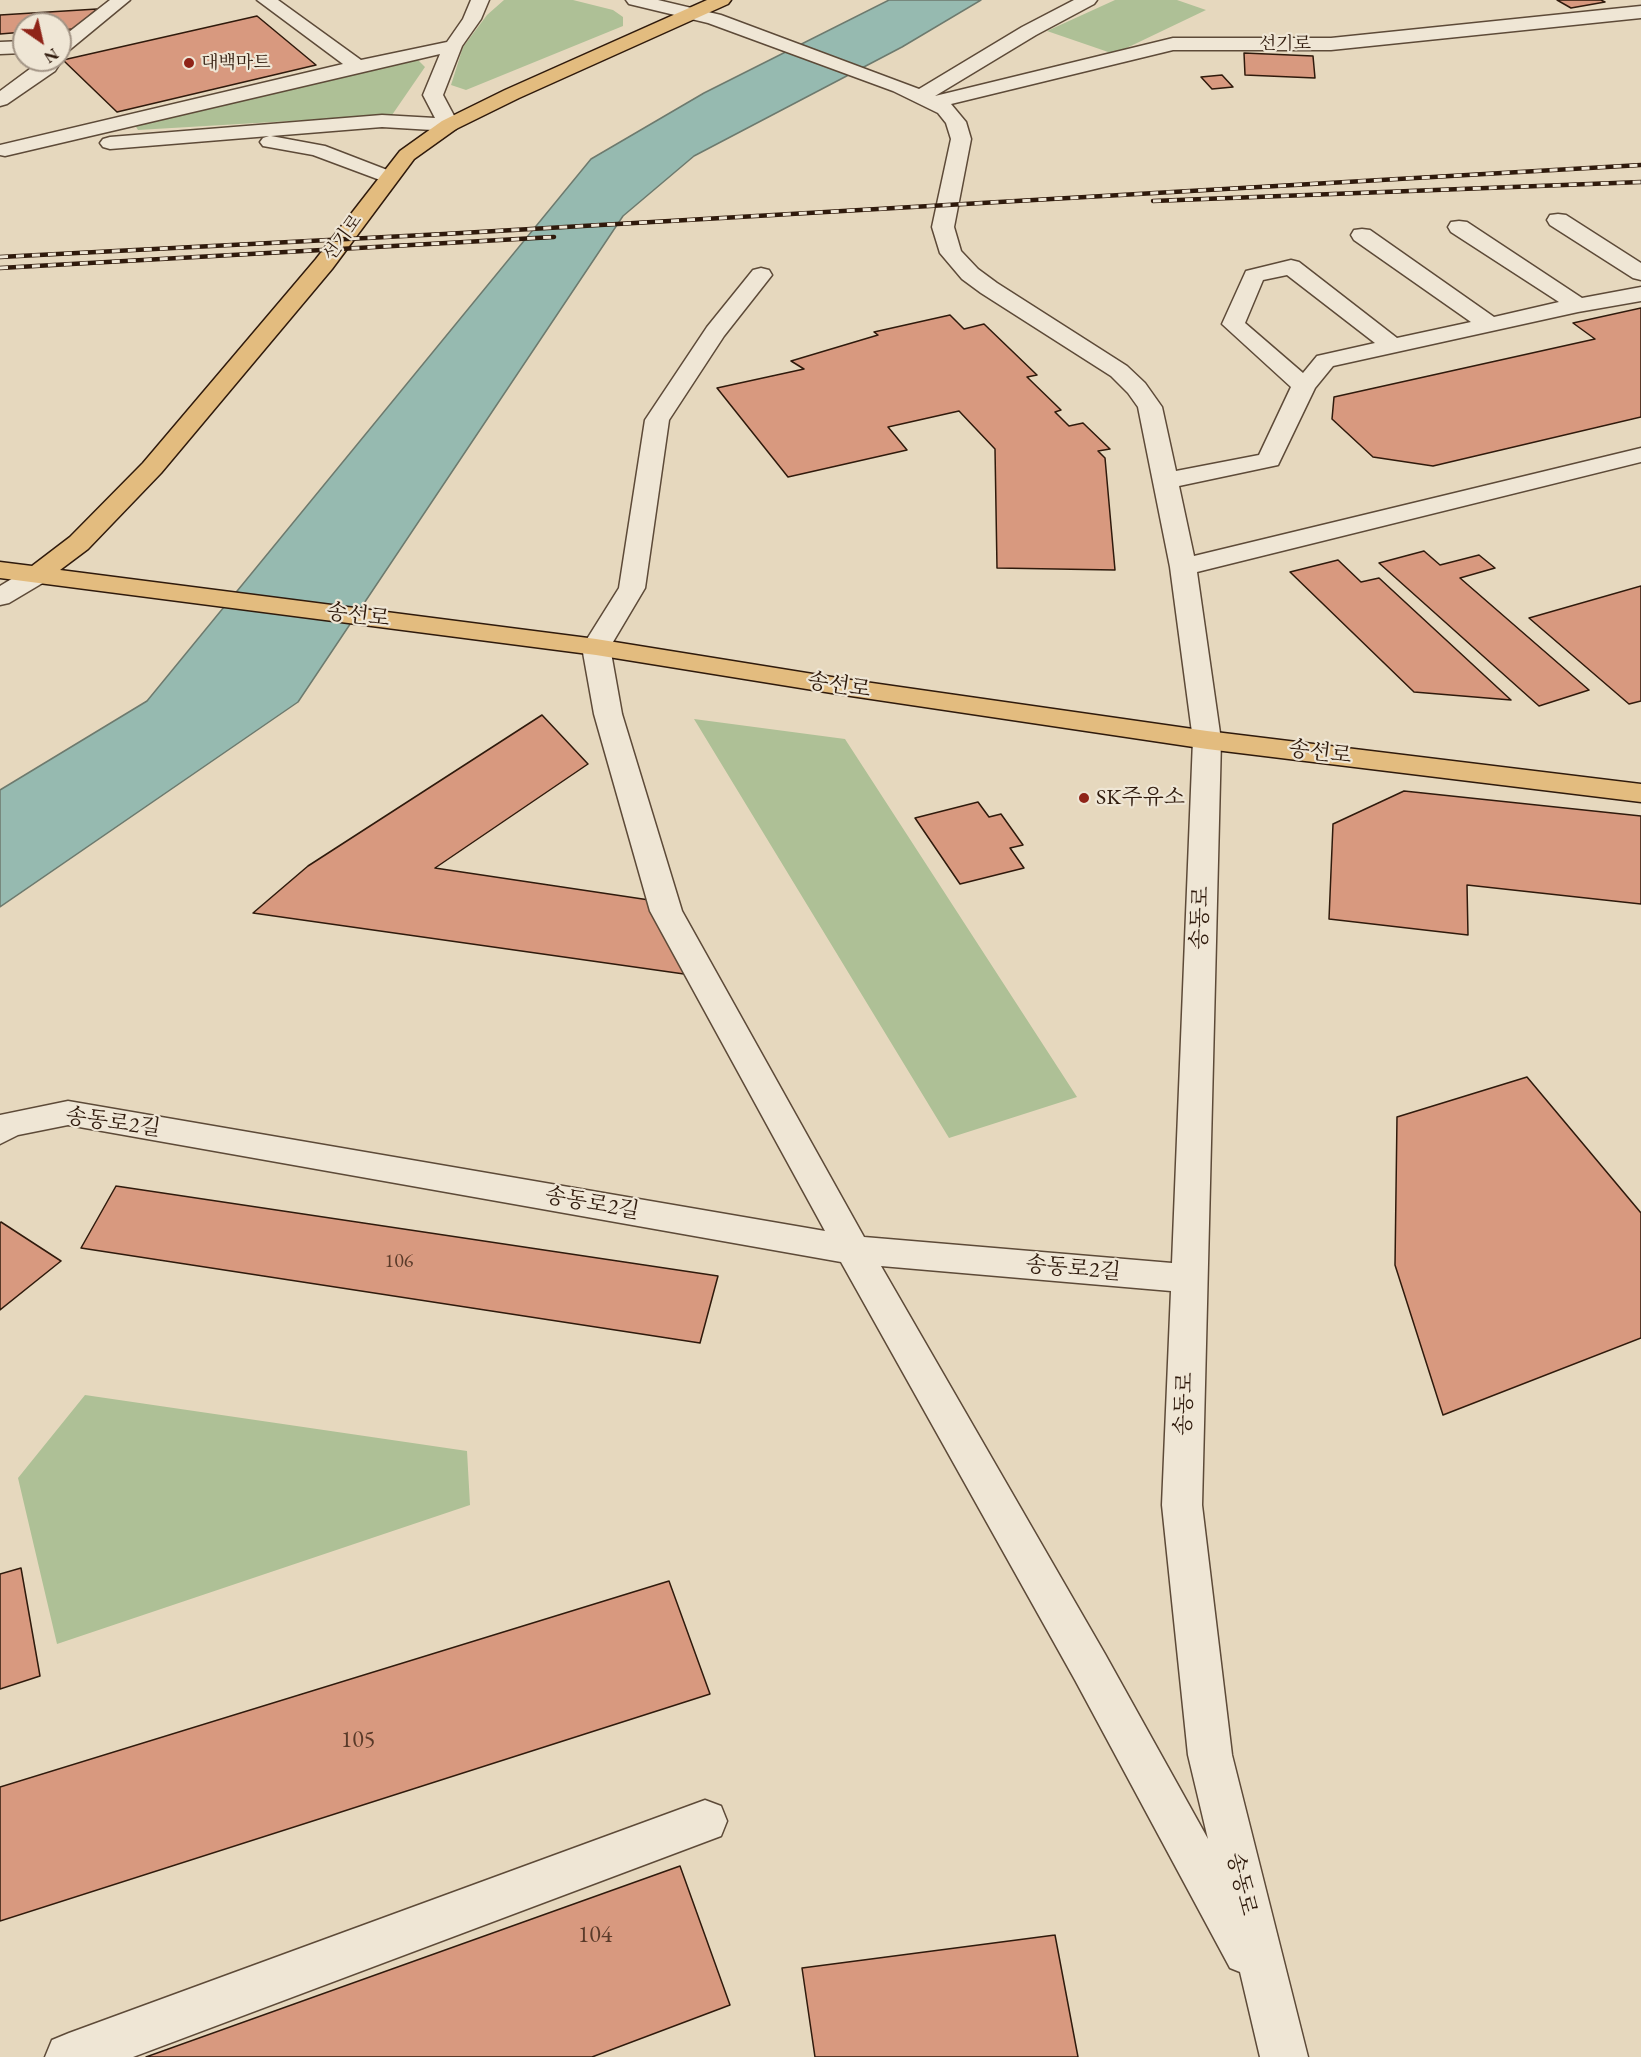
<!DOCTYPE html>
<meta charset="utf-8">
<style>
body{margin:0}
#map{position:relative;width:1641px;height:2057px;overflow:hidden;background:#e6d8be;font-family:"EB Garamond",serif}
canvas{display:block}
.north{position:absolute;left:12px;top:12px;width:60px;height:60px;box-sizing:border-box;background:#efe6d5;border:2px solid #a29485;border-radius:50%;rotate:146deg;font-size:16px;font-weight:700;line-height:24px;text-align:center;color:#2f1a0c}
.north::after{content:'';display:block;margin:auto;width:21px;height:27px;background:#8f2418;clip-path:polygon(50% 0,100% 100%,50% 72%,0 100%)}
</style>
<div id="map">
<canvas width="1641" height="2057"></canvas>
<div class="north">N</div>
</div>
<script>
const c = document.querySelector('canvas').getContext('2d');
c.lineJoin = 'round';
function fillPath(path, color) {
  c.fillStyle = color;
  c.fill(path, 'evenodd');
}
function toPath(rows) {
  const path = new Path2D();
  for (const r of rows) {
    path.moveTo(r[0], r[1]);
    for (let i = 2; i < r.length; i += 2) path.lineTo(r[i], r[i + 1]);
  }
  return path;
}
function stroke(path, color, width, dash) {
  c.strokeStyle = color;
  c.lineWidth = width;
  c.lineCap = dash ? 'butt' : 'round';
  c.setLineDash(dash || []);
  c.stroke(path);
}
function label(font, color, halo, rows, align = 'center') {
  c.font = font + ' "EB Garamond","Noto Serif KR",serif';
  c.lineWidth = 4.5;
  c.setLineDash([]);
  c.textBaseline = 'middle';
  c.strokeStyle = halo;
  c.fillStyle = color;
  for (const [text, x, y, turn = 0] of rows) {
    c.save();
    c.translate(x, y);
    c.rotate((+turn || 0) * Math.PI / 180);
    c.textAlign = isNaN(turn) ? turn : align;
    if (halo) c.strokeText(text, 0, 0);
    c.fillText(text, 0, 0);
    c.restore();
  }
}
fillPath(toPath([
 [504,0,573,0,613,10,623,17,623,26,466,90,451,85,463,47,487,15],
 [1115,0,1177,0,1206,10,1114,54,1047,31],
 [416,58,425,67,392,115,138,130,135,125],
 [694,719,845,739,1077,1097,949,1138],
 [85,1395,467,1451,470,1505,57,1644,18,1478]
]), '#aec096');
const water = toPath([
 [889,0,981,0,902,47,694,156,623,216,298,702,0,907,0,790,147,701,591,159,704,93,889,0]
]);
fillPath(water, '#96bab0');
stroke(water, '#6d7a6e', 1.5);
const building = toPath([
 [1557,0,1601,0,1605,2,1571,8,1557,0],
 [97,9,74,29,60,30,60,24,24,24,24,32,0,34,0,15,97,9],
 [257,16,316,65,117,112,63,60,257,16],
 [1244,53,1313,56,1315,78,1245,75,1244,53],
 [1222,75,1233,87,1212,89,1201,77,1222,75],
 [1641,308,1641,417,1433,466,1373,457,1332,419,1334,397,1595,339,1573,323,1641,308],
 [950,315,964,329,984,324,1037,375,1027,377,1061,410,1055,412,1069,426,1083,423,1110,449,1098,451,1105,458,1115,570,997,568,995,449,959,411,888,427,907,450,788,477,717,388,804,369,791,361,878,335,874,332,950,315],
 [1424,551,1440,565,1479,555,1495,568,1460,578,1589,690,1539,706,1379,563,1424,551],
 [1338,560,1361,582,1379,578,1511,700,1414,692,1290,572,1338,560],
 [1641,586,1641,701,1629,704,1529,618,1641,586],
 [542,715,588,764,435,868,656,901,684,974,253,913,308,866,542,715],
 [1404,791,1641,816,1641,904,1467,885,1468,935,1329,919,1333,824,1404,791],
 [978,802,989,817,1001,814,1023,845,1010,848,1024,868,960,884,915,818,978,802],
 [1527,1077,1641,1213,1641,1338,1443,1415,1395,1265,1397,1117,1527,1077],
 [116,1186,718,1276,700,1343,81,1248,116,1186],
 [1,1222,61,1261,0,1310,0,1223,1,1222],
 [21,1568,40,1676,0,1689,0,1574,21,1568],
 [669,1581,710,1694,0,1921,0,1787,669,1581],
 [680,1866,730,2005,592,2057,146,2057,680,1866],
 [1055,1935,1078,2057,815,2057,802,1968,1055,1935]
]);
fillPath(building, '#d8997f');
stroke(building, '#2f1a0c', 1.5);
const minor = toPath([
 [110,0,130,0,67,52,60,54,60,39,110,0],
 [257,0,278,0,361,60,447,42,463,19,471,0,489,0,481,19,462,46,443,95,459,125,456,129,449,131,382,127,271,136,325,146,395,173,398,177,395,181,388,183,313,155,263,146,260,142,263,138,269,136,110,149,103,147,100,143,103,139,110,137,382,115,435,118,423,95,440,54,5,156,0,155,0,145,343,64,257,0],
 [626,0,658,0,721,15,919,89,1022,27,1074,0,1097,0,1094,4,1036,35,935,96,1173,38,1331,38,1641,6,1641,18,1331,50,1173,50,951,104,966,122,971,139,954,227,961,251,978,269,997,283,1127,366,1145,383,1162,407,1176,471,1259,455,1291,387,1222,324,1246,271,1291,260,1299,262,1397,338,1471,322,1354,240,1351,235,1354,230,1362,229,1370,230,1494,317,1559,302,1451,232,1448,227,1451,222,1459,221,1467,222,1582,298,1641,287,1641,301,1578,312,1333,366,1315,388,1278,465,1179,486,1194,556,1641,448,1641,462,1197,572,1221,740,1202,1505,1232,1755,1308,2057,1260,2057,1240,1972,1230,1968,1075,1680,841,1262,68,1125,18,1135,0,1144,0,1115,68,1101,825,1231,650,911,594,714,582,647,619,588,645,420,707,327,753,270,761,268,769,270,772,275,724,336,669,420,645,588,610,647,622,714,682,911,864,1237,1172,1263,1193,740,1170,567,1138,407,1128,393,1111,376,981,293,962,279,940,253,932,227,951,139,946,123,938,113,893,91,708,23,629,4,626,0],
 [1287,275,1375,343,1317,356,1303,373,1245,323,1263,280,1287,275],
 [881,1266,1171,1291,1162,1505,1188,1755,1208,1839,1105,1654,881,1266],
 [24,41,24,53,0,54,0,42,24,41],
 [60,58,62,60,55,71,7,104,0,106,0,91,42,60,60,60,60,58],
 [1558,214,1566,215,1641,263,1641,280,1633,278,1550,225,1547,220,1550,215,1558,214],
 [37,567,46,569,50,575,46,581,9,603,0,605,0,586,28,569,37,567],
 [705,1800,721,1806,727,1821,721,1836,133,2057,45,2057,52,2040,69,2033,705,1800]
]);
const major = toPath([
 [707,0,731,0,728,4,519,98,456,129,414,159,332,269,161,473,88,549,60,570,596,639,844,679,1207,731,1641,784,1641,802,1207,749,844,695,596,655,0,578,0,562,32,566,70,537,143,463,316,259,400,151,442,121,505,90,707,0]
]);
stroke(minor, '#5d4a38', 3);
stroke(major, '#2f1a0c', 3);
fillPath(minor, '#efe6d5');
fillPath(major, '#e3bc7f');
const rail = toPath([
 [1153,201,1641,182],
 [0,257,444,234,1641,165],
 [0,268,554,237]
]);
stroke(rail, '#2f1a0c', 4.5);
stroke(rail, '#efe6d5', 3, [8]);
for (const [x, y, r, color] of [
 [189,63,6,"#8f2418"],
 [1084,798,6,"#8f2418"]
]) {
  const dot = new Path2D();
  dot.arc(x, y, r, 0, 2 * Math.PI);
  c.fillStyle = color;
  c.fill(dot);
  stroke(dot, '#efe6d5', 2);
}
label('18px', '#2f1a0c', '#efe6d5', [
 ["선기로",1285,44],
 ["선기로",343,238,-54]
]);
label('18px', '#2f1a0c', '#efe6d5', [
 ["대백마트",201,63]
], 'left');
label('20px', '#593a29', null, [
 ["106",399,1262]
]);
label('22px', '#2f1a0c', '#efe6d5', [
 ["송선로",358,616,7],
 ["송선로",839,686,9],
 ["송선로",1320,753,7],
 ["송동로",1201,918,-88],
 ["송동로2길",113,1123,8],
 ["송동로2길",592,1204,10],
 ["송동로2길",1073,1269,5],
 ["송동로",1185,1404,-88],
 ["송동로",1241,1884,76]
]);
label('22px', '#2f1a0c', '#efe6d5', [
 ["SK주유소",1096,798]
], 'left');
label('24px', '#593a29', null, [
 ["105",358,1740],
 ["104",595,1935]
]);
</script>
